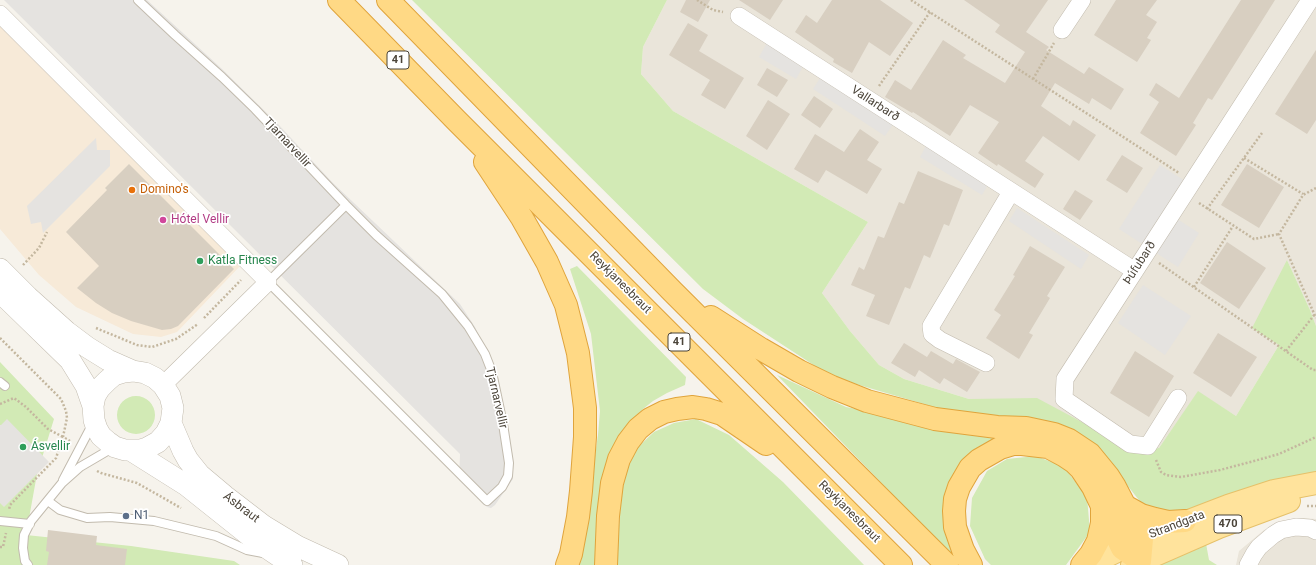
<!DOCTYPE html>
<meta charset="utf-8">
<style>
body{margin:0}
canvas{display:block;background:#f6f3ec}
</style>
<canvas width="1316" height="565"></canvas>
<script>
const c = document.querySelector('canvas').getContext('2d');
c.lineJoin = 'round';
function fillPath(path, color) {
  c.fillStyle = color;
  c.fill(path, 'evenodd');
}
function toPath(rows) {
  const path = new Path2D();
  for (const r of rows) {
    if (r.length === 3) {
      path.moveTo(r[0] + r[2], r[1]);
      path.arc(r[0], r[1], r[2], 0, 2 * Math.PI);
      continue;
    }
    path.moveTo(r[0], r[1]);
    for (let i = 2; i < r.length; i += 2) path.lineTo(r[i], r[i + 1]);
  }
  return path;
}
function stroke(path, color, width, dash) {
  c.strokeStyle = color;
  c.lineWidth = width;
  c.lineCap = dash ? 'butt' : 'round';
  c.setLineDash(dash || []);
  c.stroke(path);
}
function label(font, color, halo, rows, align = 'center') {
  c.font = font + ' Roboto,sans-serif';
  c.lineWidth = 3.5;
  c.setLineDash([]);
  c.textBaseline = 'middle';
  c.strokeStyle = halo;
  c.fillStyle = color;
  for (const [text, x, y, turn = 0] of rows) {
    c.save();
    c.translate(x, y);
    c.rotate((+turn || 0) * Math.PI / 180);
    c.textAlign = isNaN(turn) ? turn : align;
    if (halo) c.strokeText(text, 0, 0);
    c.fillText(text, 0, 0);
    c.restore();
  }
}
fillPath(toPath([
 [667,0,1316,0,1316,326,1310,310,1287,260,1279,345,1236,416,1198,392,1159,448,1136,451,1037,399,969,399,904,379,879,365,850,331,822,293,868,222,673,111,641,74,643,47],
 [1303,518,1316,519,1316,565,1236,565,1239,551,1264,530,1278,523]
]), '#eae5da');
fillPath(toPath([
 [0,23,242,264,177,332,161,337,133,334,76,307,39,275,0,229]
]), '#f7ead8');
fillPath(toPath([
 [412,0,667,0,643,47,641,74,673,111,868,222,822,293,850,331,879,365,904,379,969,399,1037,398,1136,451,1159,448,1198,391,1236,416,1279,345,1252,328,1287,260,1310,310,1316,326,1316,473,1190,513,1171,515,1142,504,1095,444,1042,420,951,412,832,377,743,319,703,289],
 [577,266,686,377,685,385,667,393,653,401,643,409,631,423,598,565,579,565,598,435,600,411,591,334,570,269],
 [0,362,54,419,37,474,26,535,131,546,234,561,240,565,0,565],
 [777,375,846,407,975,432,1008,433,957,477,956,560],
 [136,415,19],
 [696,419,729,435,783,482,864,565,616,565,621,499,625,471,636,449,654,432,674,423],
 [1036,456,1064,467,1087,497,1090,532,1066,565,991,565,985,559,970,526,972,498,987,471,1007,459],
 [1205,538,1209,560,1217,565,1148,565]
]), '#d2eab5');
fillPath(toPath([
 [4,0,147,0,221,68,278,124,333,183,460,304,475,327,488,355,500,388,508,433,513,479,495,505,491,508,487,507,459,480,460,454],
 [767,43,804,65,796,79,759,57],
 [822,75,894,123,885,136,813,89],
 [96,138,97,150,110,150,110,166,43,233,41,222,31,224,27,206],
 [927,144,989,183,982,195,920,157],
 [1160,165,1193,186,1174,217,1199,233,1178,267,1119,229],
 [1017,208,1089,255,1081,269,1009,221],
 [1143,285,1191,316,1165,355,1118,323],
 [7,419,49,462,4,507,0,503,0,425,1,425]
]), '#e5e3e0');
fillPath(toPath([
 [686,0,710,0,698,22,680,12],
 [739,0,783,0,770,20],
 [832,0,880,0,913,23,890,56,869,42,852,73,833,62,834,59,795,32,806,15,817,23],
 [964,0,1048,0,1026,32,1049,47,1046,50,1084,74,1089,67,1124,89,1111,110,1092,98,1089,104,1055,83,1041,106,1070,126,1073,120,1096,135,1079,161,1043,136,1025,161,1044,174,1035,188,998,164,997,166,978,153,999,122,970,105,950,136,913,112,912,113,885,97,895,80,911,90,943,40,966,55,963,58,1005,83,1025,52,995,32,1000,25],
 [1116,0,1157,0,1146,15,1157,22,1147,38,1151,40,1137,62,1094,35],
 [1241,0,1275,0,1212,100,1208,98,1193,123,1196,125,1176,156,1140,133,1159,102,1149,95,1156,83,1179,98],
 [688,23,708,35,699,51,744,78,725,109,701,95,710,80,669,55],
 [1316,50,1316,120,1307,134,1275,114],
 [767,68,788,80,777,97,757,85],
 [814,96,833,109,820,128,801,115],
 [768,100,790,114,767,150,746,136],
 [860,129,879,142,867,160,882,169,867,194,826,170,818,183,794,169,815,134,844,152],
 [1122,155,1143,168,1127,193,1106,180],
 [129,164,234,269,178,326,171,329,162,330,131,321,112,313,96,303,77,288,99,266,66,232,107,190,105,188],
 [1247,164,1284,187,1259,228,1221,205],
 [918,171,963,190,949,226,944,224,930,258,924,255,910,289,905,287,889,325,866,316,875,295,851,285,859,267,864,270,878,236,884,238,899,202,904,204],
 [1075,190,1093,201,1080,220,1063,209],
 [1227,242,1266,268,1239,309,1200,283],
 [1030,246,1065,267,1047,296,1050,298,1029,333,1033,335,1019,359,986,338,1001,315,994,310,1015,276,1013,275],
 [1218,333,1257,357,1231,397,1193,373],
 [904,343,927,357,931,351,953,364,956,359,980,372,967,392,944,378,940,384,919,370,915,377,891,363],
 [1135,351,1174,376,1149,417,1110,393],
 [48,530,97,536,96,545,127,549,125,565,47,565,49,552,46,551]
]), '#d8cfc1');
const service = toPath([
 [138,0,175,35,222,77,255,109,346,205,376,235,442,294,468,326,485,354,492,372,503,424,509,463,508,476,502,487,487,501,268,282,346,205],
 [0,382,5,386],
 [63,480,93,423],
 [48,501,60,510,87,518,110,517,154,521,216,536,247,550,263,553],
 [0,521,30,524],
 [28,565,25,561,23,548,24,535,31,521,62,483,80,467,114,447]
]);
const minor = toPath([
 [0,14,268,282,163,385],
 [739,16,1135,271],
 [1062,30,1082,0],
 [986,363,940,340,932,334,931,326,1011,192],
 [1178,398,1148,446,1130,444,1064,399,1065,379,1310,0],
 [1248,565,1254,554,1259,547,1273,535,1281,530,1296,527,1310,528,1316,531]
]);
const tertiary = toPath([
 [0,269,28,297,67,332,87,347,108,360,133,371],
 [0,292,70,360,86,386,93,406,94,420,97,429,101,436,108,442,115,447,125,450,140,450,147,448,158,442,166,433,171,423,172,415,173,408,170,396,163,385,155,378,145,373,133,371,124,372,114,375,107,381,100,388,95,396,93,406],
 [171,423,183,451,188,460,200,475,225,496,264,526,297,546,338,565],
 [132,451,186,485,255,540,292,565]
]);
const primary = toPath([
 [1088,565,1142,539,1228,506,1274,491,1316,483],
 [1132,565,1219,527,1289,501]
]);
const trunk = toPath([
 [339,0,456,120,901,565],
 [388,0,673,292,947,565],
 [485,162,522,218,547,262,566,305,578,353,585,408,585,437,581,491,578,517,571,554,567,565],
 [711,317,761,349,799,371,832,387,867,401,935,419,997,427,1026,428,1054,434,1069,440,1090,454,1108,476,1115,487,1142,539,1140,561],
 [1125,506,1141,515,1155,519,1168,522,1185,521],
 [606,565,608,516,612,483,619,459,628,442,638,429,650,419,664,412,677,409,693,407,706,409,722,414,766,444],
 [971,565,963,550,955,527,954,511,955,499,959,487,970,468,979,460,1000,448,1013,444,1022,444,1048,447,1065,456,1074,462,1081,469,1093,487,1122,548,1140,561],
 [1082,565,1091,554,1098,541,1102,523,1102,507]
]);
stroke(service, '#c2bbae', 10);
stroke(minor, '#c2bbae', 18);
stroke(tertiary, '#c2bbae', 22);
stroke(primary, '#e6c16a', 24);
stroke(trunk, '#e0a43c', 24);
stroke(toPath([
 [697,0,713,10,723,12],
 [911,0,1179,173],
 [1033,79,1054,43],
 [879,86,930,12],
 [1244,158,1303,194],
 [1316,188,1303,195,1279,234,1316,318],
 [1199,203,1254,239,1279,234],
 [1207,209,1262,133],
 [1159,263,1313,370,1316,370],
 [23,265,39,248,47,232],
 [1194,287,1233,226],
 [204,318,241,280],
 [96,328,137,345,152,347,176,339,198,324],
 [0,338,61,399,66,411,67,418,63,437,70,441],
 [1286,351,1315,314],
 [0,404,14,398,26,407,48,429,63,437,56,458,10,505,9,510],
 [1156,460,1161,472,1166,475,1181,477,1220,470,1254,461,1279,454,1316,437],
 [97,471,101,473,137,483,181,508],
 [1307,506,1316,506],
 [0,547,3,547,6,533]
]), '#c4b79f', 2.5, [2, 2]);
stroke(service, '#fff', 8);
stroke(minor, '#fff', 17);
stroke(tertiary, '#fff', 21);
stroke(primary, '#ffe39c', 22);
stroke(trunk, '#ffd985', 22);
for (const [x, y, r, color] of [
 [132,190,4,"#e8710a"],
 [163,220,4,"#d1479c"],
 [200,261,4,"#2e9e5b"],
 [23,447,4,"#2e9e5b"],
 [126,516,4,"#5c6f8a"]
]) {
  const dot = new Path2D();
  dot.arc(x, y, r, 0, 2 * Math.PI);
  c.fillStyle = color;
  c.fill(dot);
  stroke(dot, '#fff', 1.5);
}
for (const [x, y, w] of [
 [398,60,22],
 [679,342,22],
 [1228,524,28]
]) {
  const box = new Path2D();
  box.roundRect(x - w / 2, y - 9, w, 18, 3);
  c.fillStyle = '#fff';
  c.fill(box);
  stroke(box, '#4b4439', 1);
}
label('bold 11px', '#4b4439', null, [
 ["41",398,60],
 ["41",679,342],
 ["470",1228,524]
]);
label('12px', '#4b4439', '#fff', [
 ["Vallarbarð",875,104,33],
 ["Tjarnarvellir",287,143,47],
 ["Þúfubarð",1140,263,-57],
 ["Reykjanesbraut",620,283,45],
 ["Tjarnarvellir",496,398,77],
 ["Ásbraut",241,508,37],
 ["Reykjanesbraut",849,512,45],
 ["Strandgata",1177,525,-21]
]);
label('12px', '#c56008', '#fff', [
 ["Domino's",140,190]
], 'left');
label('12px', '#b23c85', '#fff', [
 ["Hótel Vellir",171,220]
], 'left');
label('12px', '#27864d', '#fff', [
 ["Katla Fitness",208,261],
 ["Ásvellir",31,447]
], 'left');
label('12px', '#4e5e75', '#fff', [
 ["N1",134,516]
], 'left');
</script>
